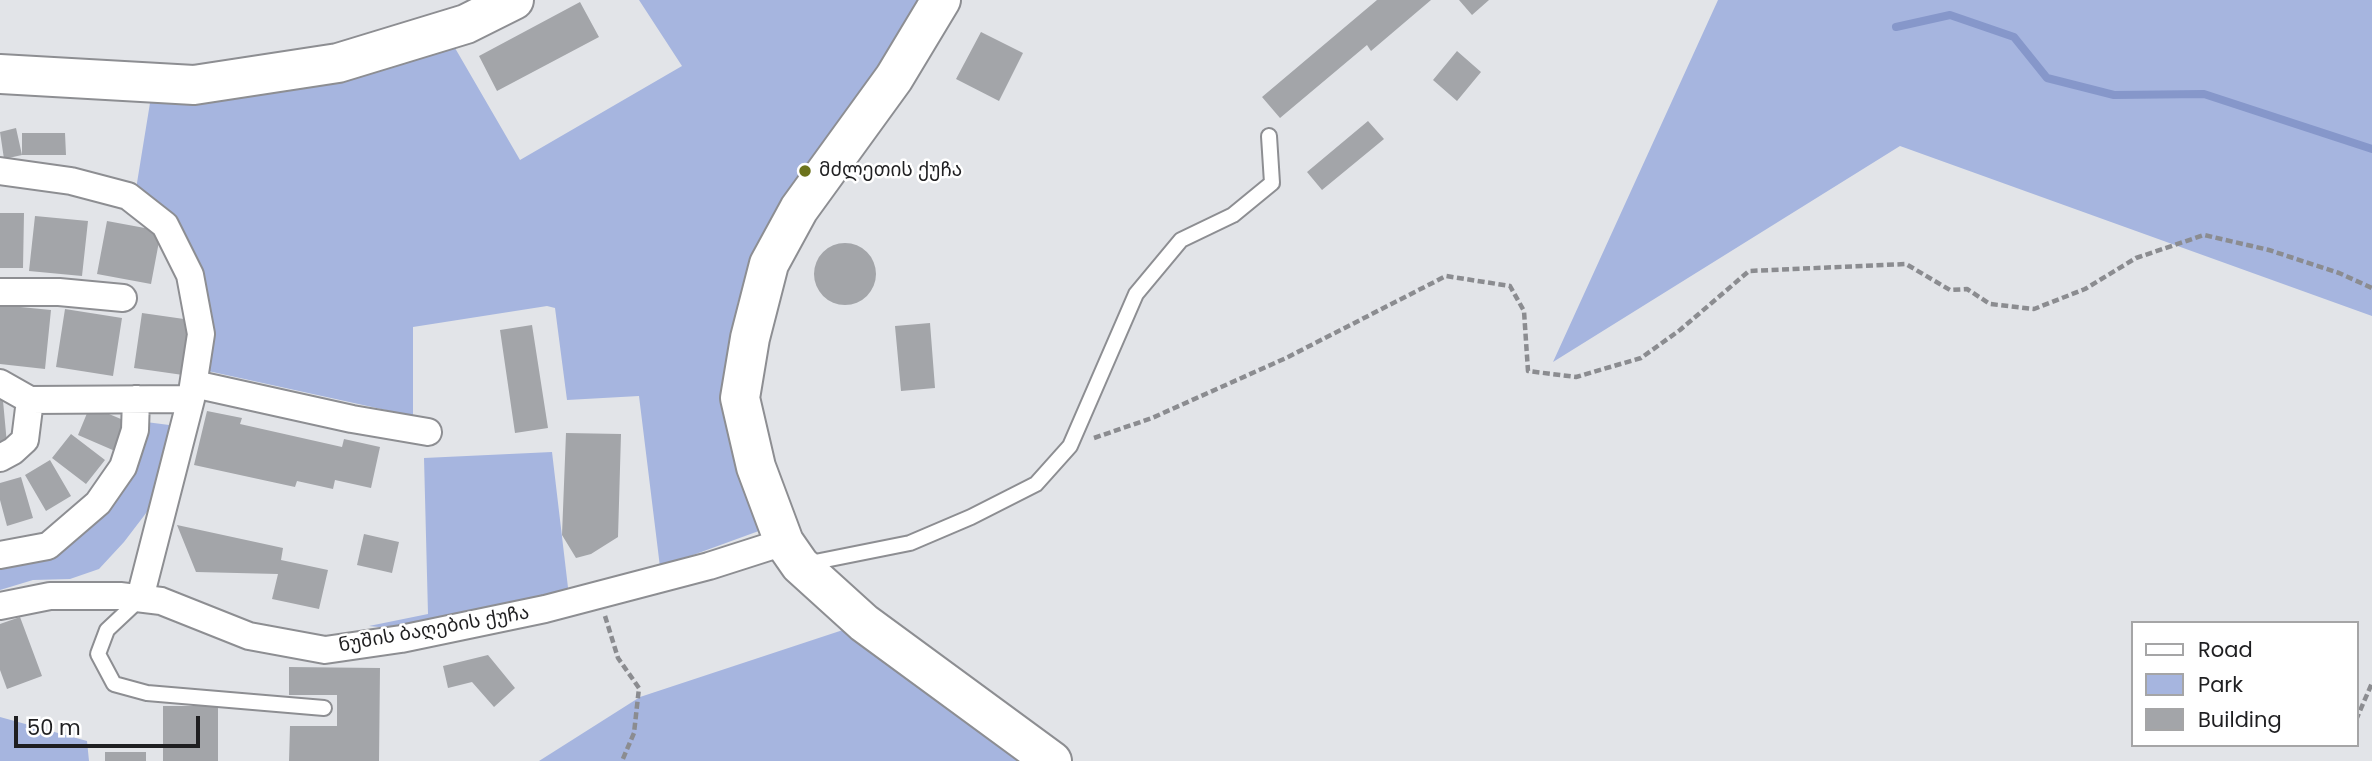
<!DOCTYPE html>
<html>
<head>
<meta charset="utf-8">
<style>
  body { margin:0 }
  #map { position:relative; width:2372px; height:761px; overflow:hidden; background:#e2e4e8; font-family:Poppins,sans-serif }
  canvas { display:block }
  .legend { position:absolute; left:2131px; top:621px; width:228px; height:126px; box-sizing:border-box; background:#fff; border:2px solid #a5a5a6; margin:0; padding:9px 12px; list-style:none; font-size:21px; color:#1f1f21 }
  .legend li { display:flex; align-items:center; gap:14px; height:35px }
  .legend b { width:35px; border:2px solid #a5a5a6 }
  .scale { position:absolute; left:14px; top:716px; width:186px; height:32px; box-sizing:border-box; border:4px solid #1f1f21; border-top:0; padding-left:9px; font-size:21px; line-height:24px; white-space:nowrap; color:#1f1f21; -webkit-text-stroke:5px #fff; paint-order:stroke }
</style>
</head>
<body>
<div id="map">
<canvas width="2372" height="761"></canvas>
<ul class="legend">
<li><b style="height:9px;background:#fff"></b>Road</li>
<li><b style="height:19px;background:#a6b5df"></b>Park</li>
<li><b style="height:19px;background:#a3a5a9"></b>Building</li>
</ul>
<div class="scale">50 m</div>
</div>
<script>
const c = document.querySelector('canvas').getContext('2d');
c.lineJoin = 'round';
function fill(path, color) { c.fillStyle = color; c.fill(path, 'evenodd'); }
const shape = rows => new Path2D(rows.map(r => 'M' + r).join(''));
function stroke(path, color, width, dash) { c.strokeStyle = color; c.lineWidth = width; c.lineCap = dash ? 'butt' : 'round'; c.setLineDash(dash || []); c.stroke(path); }
function label(font, color, halo, rows, align = 'center') {
  c.font = font + ' Poppins,"Noto Sans Georgian",sans-serif'; c.lineWidth = 5; c.setLineDash([]); c.textBaseline = 'middle'; c.strokeStyle = halo; c.fillStyle = color; for (const [text, x, y, turn = 0] of rows) {
    c.save(); c.translate(x, y); c.rotate((+turn || 0) * Math.PI / 180); c.textAlign = isNaN(turn) ? turn : align; if (halo) c.strokeText(text, 0, 0); c.fillText(text, 0, 0); c.restore();
  }
}
const green = shape([
  [639,0,925,0,774,218,738,301,729,369,767,528,660,567,639,396,567,400,555,308,547,306,413,327,413,416,208,371,214,329,197,268,136,189,150,103,294,90,382,70,455,48,520,160,682,66],
  [1718,0,2372,0,2372,316,1900,146,1553,362],
  [146,422,177,426,153,504,124,542,99,569,70,579,33,580,0,590,0,558,54,549],
  [552,452,569,596,398,629,369,626,428,614,424,458],
  [852,627,1052,761,539,761,640,697],
  [0,717,87,741,89,761,0,761]
]);
const stream = shape([
  [1896,27,1950,15,2014,37,2047,78,2114,95,2204,94,2372,149]
]);
const building = shape([
  [1377,0,1431,0,1371,51,1367,45,1280,118,1262,97],
  [1459,0,1489,0,1472,15],
  [580,2,599,37,497,91,479,56],
  [981,32,1023,53,999,101,956,79],
  [1457,51,1481,72,1457,101,1433,80],
  [1368,121,1384,139,1322,190,1307,172],
  [16,128,22,155,22,133,65,133,66,155,22,155,4,159,0,132],
  [0,213,24,213,23,268,0,268],
  [35,216,88,221,82,276,29,271],
  [107,221,161,231,151,284,97,274],
  '814 274a31 31 0 1 1 62 0a31 31 0 1 1-62 0Z',
  [0,305,51,310,45,369,0,364],
  [65,309,122,318,113,376,56,367],
  [142,313,191,320,183,375,134,368],
  [930,323,935,388,901,391,895,326],
  [532,325,548,428,515,433,500,330],
  [0,390,2,390,7,444,0,444],
  [90,406,128,422,115,451,78,435],
  [207,411,242,418,240,424,342,447,344,439,380,447,371,488,335,480,333,489,297,481,295,487,194,465],
  [566,433,621,434,618,537,591,554,576,558,562,535],
  [71,434,105,460,86,484,52,458],
  [50,460,71,496,46,511,25,475],
  [21,477,33,518,7,526,0,500,0,483],
  [177,525,283,548,281,560,328,570,319,609,272,599,278,574,196,572],
  [364,534,399,542,392,573,357,565],
  [20,617,42,676,7,689,0,670,0,624],
  [488,655,515,688,494,707,472,682,448,688,443,666],
  [289,667,380,668,379,761,289,761,290,726,337,726,337,695,289,695],
  [163,706,218,706,218,761,163,761],
  [105,752,146,752,146,761,105,761]
]);
const path = shape([
  [1094,438,1152,418,1286,358,1446,276,1510,286,1524,311,1528,371,1576,377,1641,358,1680,330,1749,271,1906,264,1950,290,1967,289,1990,304,2034,309,2085,289,2136,258,2204,235,2269,250,2339,273,2372,288],
  [605,616,618,658,639,688,634,733,622,761],
  [2356,720,2372,683],
  [2351,746,2351,745]
]);
const service = shape([
  [805,564,910,543,971,517,1036,484,1070,446,1136,294,1181,240,1233,215,1272,183,1269,136],
  [140,599,107,630,98,654,114,684,147,693,324,708]
]);
const minor = shape([
  [0,171,71,181,128,196,165,225,190,275,201,334,191,399,140,598],
  [0,292,59,292,123,298],
  [0,383,30,400,191,399],
  [194,384,352,419,428,432],
  [0,458,13,451,25,440,30,400],
  [0,555,48,546,98,503,123,467,135,430,136,399],
  [0,606,50,596,120,596,161,601,249,636,325,650,401,639,545,609,709,566,784,542]
]);
const secondary = shape([
  [941,0,894,78,799,209,769,264,750,338,740,398,756,467,784,542,800,565,864,623,1052,761],
  [0,74,194,85,338,63,466,24,514,0]
]);
const markers = [
  [805,171,7,"#6c731c"]
];
const poiNames = [
  ["მძლეთის ქუჩა",819,171]
];
const streetNames = [
  ["ნუშის ბაღების ქუჩა",434,630,-10]
];
fill(green, '#a6b5df');
stroke(stream, '#8697ca', 8);
fill(building, '#a3a5a9');
stroke(service, '#8d8e92', 18);
stroke(minor, '#8d8e92', 30);
stroke(secondary, '#8d8e92', 42);
stroke(path, '#8b8c90', 4.5, [7, 3.5]);
stroke(service, '#fff', 14);
stroke(minor, '#fff', 26);
stroke(secondary, '#fff', 38);
for (const [x, y, r, color] of markers) { const dot = new Path2D(); dot.arc(x, y, r, 0, 2 * Math.PI); c.fillStyle = color; c.fill(dot); stroke(dot, '#fff', 2.5); }
label('19px', '#1f1f21', '#fff', poiNames, 'left');
label('19px', '#1f1f21', '#fff', streetNames);
</script>
</body>
</html>
